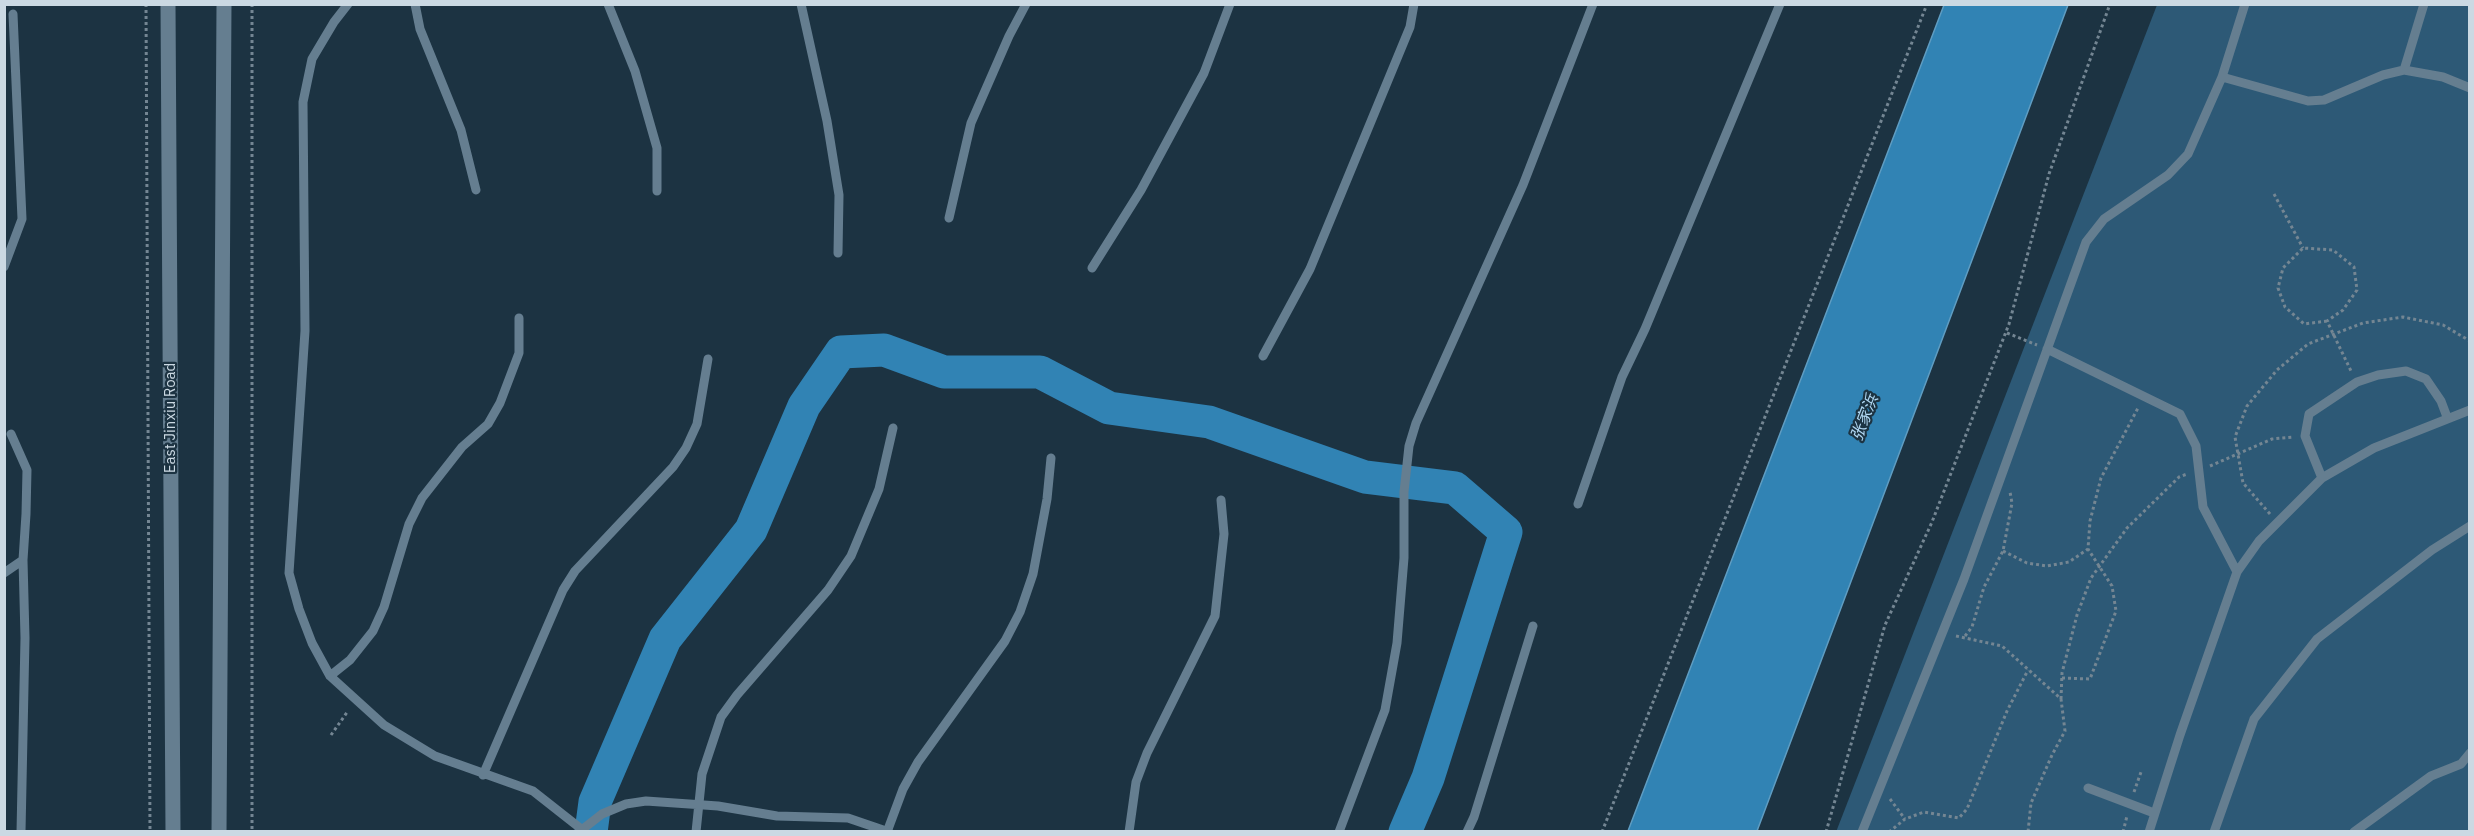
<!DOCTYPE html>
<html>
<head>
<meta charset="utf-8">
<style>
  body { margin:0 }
  #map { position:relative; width:2474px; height:836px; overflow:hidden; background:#1c3342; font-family:"IBM Plex Sans",sans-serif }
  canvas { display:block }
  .frame { position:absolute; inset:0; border:6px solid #cbd9e3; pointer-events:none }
</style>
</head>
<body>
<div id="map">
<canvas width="2474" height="836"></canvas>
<div class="frame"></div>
</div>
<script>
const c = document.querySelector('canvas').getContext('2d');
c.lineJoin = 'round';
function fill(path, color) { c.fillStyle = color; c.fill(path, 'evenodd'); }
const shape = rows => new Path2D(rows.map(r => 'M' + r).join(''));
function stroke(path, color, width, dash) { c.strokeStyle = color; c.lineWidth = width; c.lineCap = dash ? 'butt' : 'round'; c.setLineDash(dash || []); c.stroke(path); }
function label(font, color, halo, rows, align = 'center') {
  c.font = font + ' "IBM Plex Sans","Noto Sans SC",sans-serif'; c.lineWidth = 4.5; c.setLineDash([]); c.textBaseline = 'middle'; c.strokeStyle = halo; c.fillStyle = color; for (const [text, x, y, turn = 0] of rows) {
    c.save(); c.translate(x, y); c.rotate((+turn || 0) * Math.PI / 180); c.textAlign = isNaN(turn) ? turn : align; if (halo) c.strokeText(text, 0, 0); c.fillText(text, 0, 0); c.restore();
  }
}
const green = shape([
  [2157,5,2469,5,2469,831,1836,832]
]);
const water = shape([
  [1944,5,2068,5,1757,831,1628,831,1944,5]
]);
const river = shape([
  [591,832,595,802,665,639,751,530,804,406,841,352,884,350,944,372,1040,372,1109,408,1209,422,1365,477,1455,488,1506,532,1428,778,1405,832]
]);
const path = shape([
  [146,4,150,832],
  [252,4,252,832],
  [2274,194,2303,248],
  [2327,321,2304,324,2285,307,2278,288,2283,268,2303,248,2333,250,2354,267,2357,290,2343,310,2327,321,2351,371],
  [2007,333,2037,345],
  [2210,466,2272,439,2294,437],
  [2270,514,2243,483,2235,437,2247,406,2277,370,2308,344,2363,323,2403,317,2443,325,2470,341],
  [2003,551,2027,563,2047,566,2069,562,2088,549],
  [1956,636,2002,646,2061,699,2065,731,2052,755,2031,803,2028,832],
  [1965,636,1972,627,1984,587,2003,551,2012,503,2010,492],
  [2062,678,2090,679,2116,611,2112,586,2088,549,2090,521,2101,478,2138,408],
  [2061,699,2062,673,2077,615,2091,578,2127,528,2179,477,2187,474],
  [331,735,348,711],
  [2134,792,2141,772],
  [1890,799,1905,819],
  [1602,832,1927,4],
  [1826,832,1885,625,1932,522,2009,324,2049,174,2110,4],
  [1889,832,1905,819,1924,812,1959,818,1967,809,2007,711,2028,670],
  [2123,832,2127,816]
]);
const lane = shape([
  [348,4,334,22,312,59,303,102,305,331,289,573,299,609,312,643,330,676,384,725,435,756,533,791,580,828],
  [415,4,420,29,461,130,476,190],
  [608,4,635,71,657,148,657,191],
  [801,4,827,121,839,195,838,253],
  [2404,70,2424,4],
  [2222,77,2308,101,2324,100,2383,75,2404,70,2443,77,2470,88],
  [949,218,971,123,1009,36,1026,4],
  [4,267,22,219,13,14],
  [1092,268,1141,190,1204,73,1230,4],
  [2047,349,2180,414,2196,446,2203,507,2237,572,2180,735,2149,832],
  [1263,356,1310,269,1410,27,1414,4],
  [2322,478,2305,436,2309,414,2357,382,2378,375,2406,371,2426,379,2441,401,2447,417],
  [1578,504,1622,377,1645,329,1780,4],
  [2237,572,2259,541,2322,478,2374,448,2470,410],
  [4,573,23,560,26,514,27,470,11,434],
  [330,676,350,660,373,631,384,607,409,524,422,498,462,447,488,424,500,403,519,353,519,318],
  [483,775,563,590,575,571,673,467,686,448,697,424,708,359],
  [2088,788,2154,813],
  [21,832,25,638,23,560],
  [579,832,602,814,626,804,646,801,718,806,777,816,848,818,889,832],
  [696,832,702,774,721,717,737,695,828,590,851,556,879,489,893,428],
  [887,832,903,789,918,762,1005,641,1020,612,1033,574,1047,499,1051,458],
  [1129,832,1136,782,1147,753,1215,616,1224,534,1221,500],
  [1339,832,1385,710,1397,643,1404,558,1404,492,1409,446,1416,423,1523,185,1593,4],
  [1467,832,1474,817,1533,626],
  [1862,832,1964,579,2086,242,2104,219,2168,175,2188,154,2222,77,2245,4],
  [2214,832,2254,719,2317,639,2432,550,2470,526],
  [2354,832,2431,776,2461,764,2470,753]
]);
const secondary = shape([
  [168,4,173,832],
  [219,832,224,4]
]);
const streetNames = [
  ["East Jinxiu Road",171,418,-90]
];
const waterNames = [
  ["张家浜",1865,418,-69]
];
fill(green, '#2d5976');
fill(water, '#3183b4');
stroke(water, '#5f9dc2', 1.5);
stroke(river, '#3183b4', 33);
stroke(path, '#748693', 3, [3, 3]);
stroke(lane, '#657e90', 9);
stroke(secondary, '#657e90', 15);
label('15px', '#cbd9e3', '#1c3342', streetNames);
label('italic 16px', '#b0d7f2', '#1c3342', waterNames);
</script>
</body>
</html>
